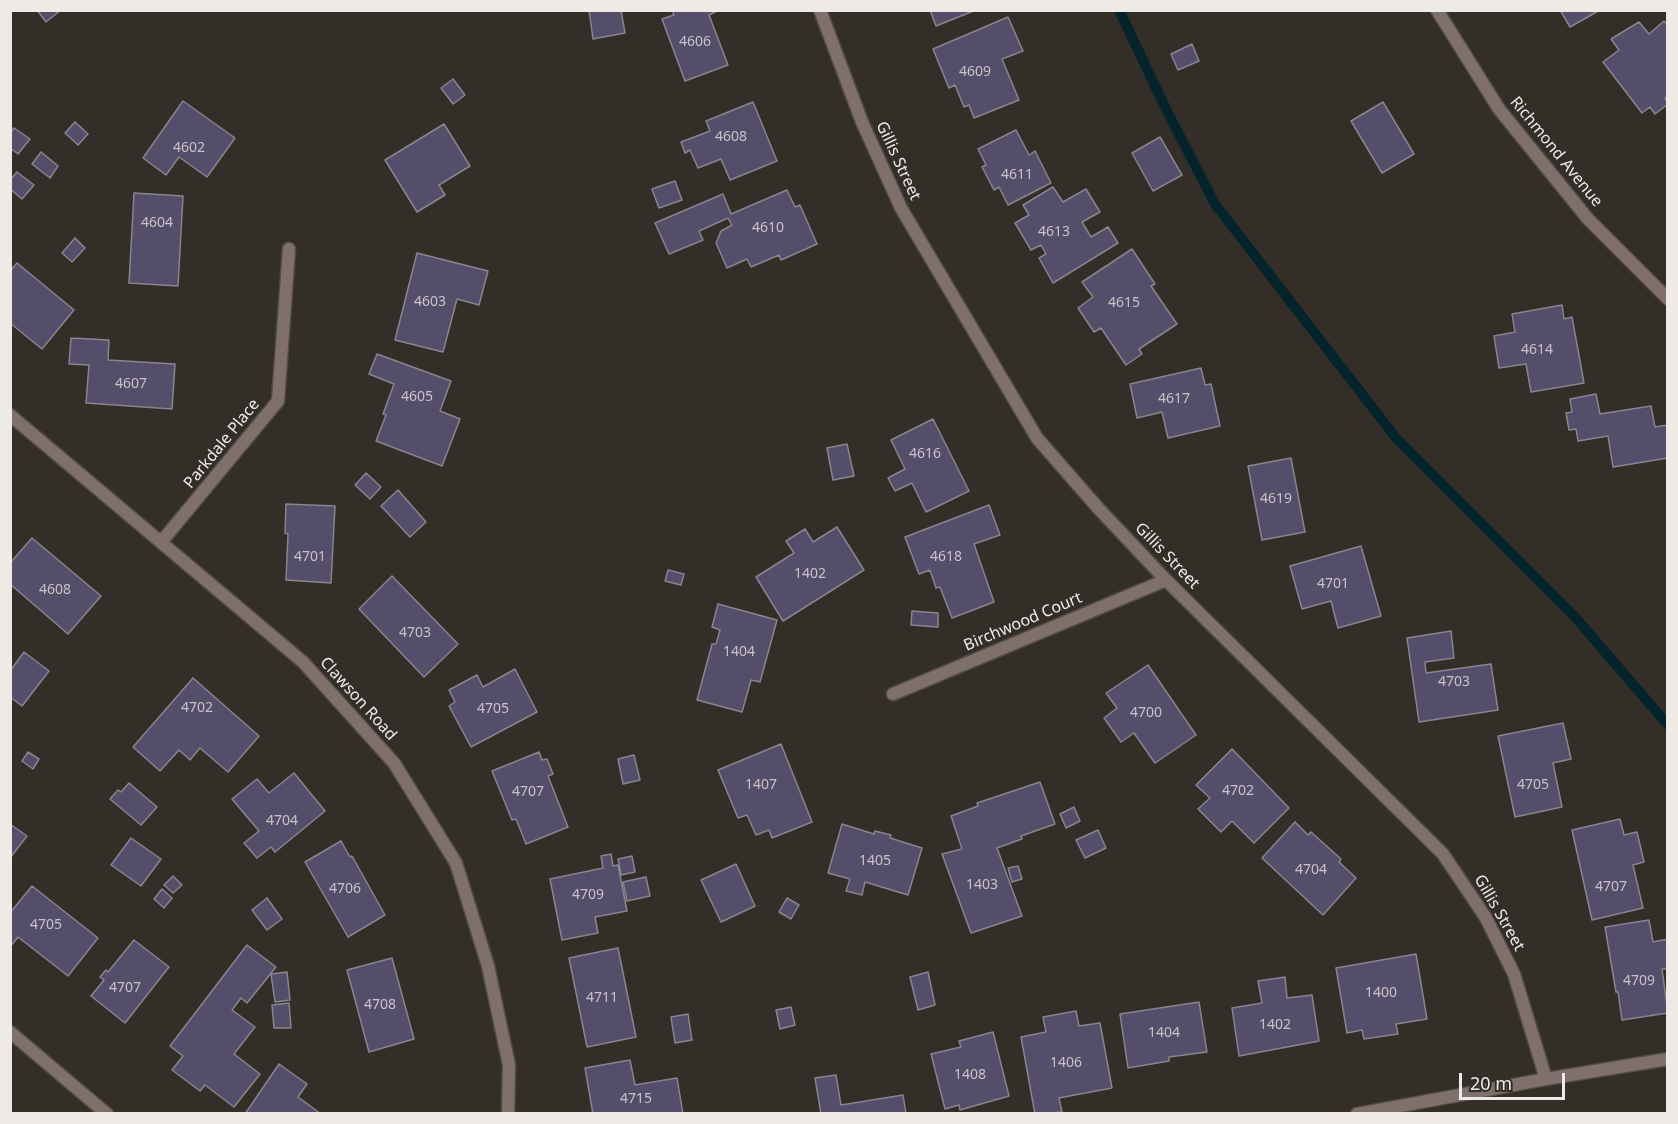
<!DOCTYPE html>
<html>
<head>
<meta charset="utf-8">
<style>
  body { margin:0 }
  #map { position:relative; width:1678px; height:1124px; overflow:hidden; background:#342e28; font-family:"Noto Sans",sans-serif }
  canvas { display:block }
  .frame { position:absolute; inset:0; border:12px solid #eeeae6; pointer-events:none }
  .scale { position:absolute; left:1459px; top:1073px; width:106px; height:27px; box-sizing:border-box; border:3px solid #eeeae6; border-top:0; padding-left:8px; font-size:18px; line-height:21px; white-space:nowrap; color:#eeeae6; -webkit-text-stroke:4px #342e28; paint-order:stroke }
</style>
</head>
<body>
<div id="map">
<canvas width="1678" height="1124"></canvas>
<div class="frame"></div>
<div class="scale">20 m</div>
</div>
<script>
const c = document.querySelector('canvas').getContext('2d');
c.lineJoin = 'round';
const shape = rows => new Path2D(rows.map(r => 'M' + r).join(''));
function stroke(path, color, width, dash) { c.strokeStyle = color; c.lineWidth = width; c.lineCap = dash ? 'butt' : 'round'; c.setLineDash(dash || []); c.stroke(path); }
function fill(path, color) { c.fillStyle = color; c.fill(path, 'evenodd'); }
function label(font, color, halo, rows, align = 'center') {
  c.font = font + ' "Noto Sans",sans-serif'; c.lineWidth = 5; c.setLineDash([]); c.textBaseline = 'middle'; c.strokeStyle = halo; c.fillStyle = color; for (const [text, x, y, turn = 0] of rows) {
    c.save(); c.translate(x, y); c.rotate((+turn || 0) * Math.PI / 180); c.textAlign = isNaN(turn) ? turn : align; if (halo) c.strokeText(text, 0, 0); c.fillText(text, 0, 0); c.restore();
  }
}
const stream = shape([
  [1119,10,1167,111,1215,204,1396,438,1575,617,1668,725]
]);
const building = shape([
  [37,10,61,10,46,22,37,10],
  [589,10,621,10,625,33,593,39,589,10],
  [672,10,719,10,709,15,728,65,685,81,662,19,674,15,672,10],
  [930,10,976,10,936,26,930,10],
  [1560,10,1600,10,1570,27,1560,10],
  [1008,17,1023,51,1002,59,1019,100,974,118,969,105,964,107,955,85,949,88,933,49,1008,17],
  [1664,21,1668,25,1668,96,1665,98,1668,104,1655,114,1650,107,1642,113,1603,62,1619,50,1611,39,1639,22,1649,34,1664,21],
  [1192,44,1199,61,1178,70,1171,54,1192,44],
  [453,79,465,95,453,104,441,88,453,79],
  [183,101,235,138,207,177,179,157,166,175,143,158,183,101],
  [753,102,777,161,730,180,721,159,698,168,690,150,685,153,681,142,710,131,706,121,753,102],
  [1383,102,1414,154,1382,173,1351,121,1383,102],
  [75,122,88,134,78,145,65,133,75,122],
  [444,124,470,166,439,185,445,195,417,212,385,160,444,124],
  [14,128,30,139,18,154,10,148,10,133,14,128],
  [1016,130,1029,155,1035,151,1051,183,1008,205,999,187,994,190,982,167,986,165,978,149,1016,130],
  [1160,137,1182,175,1153,191,1132,153,1160,137],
  [41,152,58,166,50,178,32,164,41,152],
  [17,172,34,185,22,199,10,189,10,180,17,172],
  [675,181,682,200,659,208,652,189,675,181],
  [1053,187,1063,202,1086,189,1100,212,1082,222,1091,237,1108,227,1118,243,1053,283,1039,258,1046,254,1041,245,1031,250,1015,223,1029,215,1023,205,1053,187],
  [787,190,795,207,800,205,817,244,781,260,779,255,751,267,747,259,727,268,716,243,721,231,732,225,728,218,699,231,703,240,669,254,655,223,723,194,731,214,787,190],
  [134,193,183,196,178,286,129,283,134,193],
  [75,238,85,248,72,262,62,253,75,238],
  [1132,249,1155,284,1151,286,1177,324,1139,349,1142,354,1126,365,1101,328,1094,332,1078,308,1093,297,1082,282,1132,249],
  [417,253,488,271,479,305,457,299,443,352,395,340,417,253],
  [17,263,74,310,42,349,10,323,10,271,17,263],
  [1562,305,1564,319,1572,317,1584,383,1531,392,1526,364,1499,368,1494,336,1515,332,1512,314,1562,305],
  [71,338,109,340,108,360,175,364,172,409,86,403,89,365,69,364,71,338],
  [377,354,451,381,440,411,460,419,442,466,376,441,386,415,383,414,394,384,369,374,377,354],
  [1201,368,1205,385,1211,384,1220,426,1168,438,1162,412,1137,418,1130,384,1201,368],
  [1596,394,1600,414,1651,406,1655,427,1668,425,1668,458,1613,467,1608,436,1578,441,1576,429,1569,430,1566,413,1572,412,1570,399,1596,394],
  [933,419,969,491,926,512,912,483,895,491,888,478,905,469,891,440,933,419],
  [847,444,854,476,833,480,827,448,847,444],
  [1291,458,1305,532,1262,540,1248,466,1291,458],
  [366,473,381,487,370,499,355,485,366,473],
  [398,490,426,522,410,537,381,506,398,490],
  [286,504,335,506,331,583,286,580,288,534,285,533,286,504],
  [989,505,1000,535,974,544,994,602,952,618,940,587,936,588,930,570,919,574,905,537,989,505],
  [837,527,864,570,783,621,756,577,794,553,786,541,805,529,813,542,837,527],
  [32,538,101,596,68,634,10,584,10,563,32,538],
  [1361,546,1381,616,1338,628,1331,601,1302,609,1290,566,1361,546],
  [668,570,684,574,681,585,665,581,668,570],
  [392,576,458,644,424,677,359,609,392,576],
  [718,604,777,620,760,682,751,680,742,712,697,700,712,644,716,644,720,630,712,627,718,604],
  [912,611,938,613,938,627,911,625,912,611],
  [1451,631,1454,658,1425,662,1426,673,1491,664,1498,710,1419,722,1407,638,1451,631],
  [24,652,49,671,22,706,10,697,10,671,24,652],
  [1148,665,1196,735,1155,763,1134,733,1121,742,1104,718,1117,708,1106,693,1148,665],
  [515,669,537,712,471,747,449,706,455,702,449,690,477,675,483,687,515,669],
  [193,678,259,736,228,772,200,748,190,760,179,750,160,771,133,747,193,678],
  [1563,723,1571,759,1553,763,1562,807,1515,817,1498,736,1563,723],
  [781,744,812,822,772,838,769,830,756,835,747,815,738,818,718,770,781,744],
  [1232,749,1289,808,1254,843,1232,821,1221,832,1198,809,1210,798,1196,785,1232,749],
  [28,752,39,759,33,769,22,761,28,752],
  [539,752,542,760,547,759,553,774,548,776,568,827,526,844,516,819,512,820,492,771,539,752],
  [634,755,640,780,623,784,618,759,634,755],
  [294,773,325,811,275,852,271,847,257,858,244,843,259,831,232,799,257,779,269,793,294,773],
  [1040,782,1055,824,1021,836,1022,839,997,848,1022,916,971,933,942,854,962,849,951,816,978,806,977,803,1040,782],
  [129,783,157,807,141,825,110,799,118,790,121,792,129,783],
  [1074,807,1080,821,1066,828,1060,814,1074,807],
  [1620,819,1624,835,1637,832,1644,862,1633,865,1643,908,1592,920,1572,830,1620,819],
  [1295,822,1308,835,1311,832,1341,859,1339,862,1356,878,1323,915,1262,858,1295,822],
  [10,824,27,836,10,858,10,824],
  [842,824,874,834,875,831,891,835,890,838,922,848,908,895,865,882,862,895,846,891,850,879,828,873,842,824],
  [1098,830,1106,848,1085,858,1076,840,1098,830],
  [131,838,161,859,141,886,111,865,131,838],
  [341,841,350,857,352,856,385,915,348,937,305,862,341,841],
  [611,854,613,866,618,865,627,911,595,917,598,933,562,940,550,879,603,868,601,856,611,854],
  [632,856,635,872,621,875,618,859,632,856],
  [736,864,755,906,721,922,701,880,736,864],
  [1018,866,1022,879,1012,882,1008,868,1018,866],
  [173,876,182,885,173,893,164,885,173,876],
  [646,877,650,896,627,901,623,882,646,877],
  [32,886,98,938,68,976,18,937,10,947,10,913,32,886],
  [162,889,172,898,164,908,154,899,162,889],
  [267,898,282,919,267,930,252,910,267,898],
  [787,898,799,905,791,919,779,912,787,898],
  [1649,920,1653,942,1668,939,1668,969,1662,969,1668,1013,1622,1020,1618,992,1616,992,1605,927,1649,920],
  [134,940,169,967,125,1023,91,996,104,980,100,977,106,970,108,972,134,940],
  [247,945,276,967,247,1003,241,998,232,1010,255,1027,234,1054,260,1074,234,1107,205,1085,200,1091,172,1070,183,1056,170,1046,247,945],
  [618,948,636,1037,587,1047,569,958,618,948],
  [1416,954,1427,1019,1396,1024,1398,1034,1364,1039,1362,1030,1347,1033,1336,968,1416,954],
  [392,958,414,1039,369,1052,347,970,392,958],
  [287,972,290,1000,275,1002,271,974,287,972],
  [928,972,935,1005,918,1010,910,977,928,972],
  [1285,977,1287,998,1312,995,1319,1041,1239,1056,1232,1008,1262,1003,1258,981,1285,977],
  [1199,1002,1207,1052,1169,1057,1169,1061,1128,1068,1120,1014,1199,1002],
  [289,1003,291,1028,274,1028,272,1005,289,1003],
  [791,1007,795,1025,780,1029,776,1010,791,1007],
  [1076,1011,1079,1026,1100,1023,1112,1088,1059,1098,1062,1112,1035,1114,1021,1037,1046,1032,1043,1017,1076,1011],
  [688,1014,692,1040,675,1043,671,1017,688,1014],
  [993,1032,1009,1096,960,1110,959,1105,945,1109,931,1054,961,1047,959,1041,993,1032],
  [630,1060,635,1085,677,1078,683,1114,593,1114,585,1068,630,1060],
  [279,1064,307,1084,298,1097,321,1114,245,1114,279,1064],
  [836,1075,841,1105,903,1095,906,1114,821,1114,815,1078,836,1075]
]);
const street = shape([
  [820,10,862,122,901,208,1037,438,1098,508,1166,580,1443,854,1486,918,1514,974,1546,1079],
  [1437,10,1499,109,1588,219,1668,299],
  [10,415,303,662,394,763,456,863,488,966,509,1065,508,1114],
  [162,541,278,401,289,249],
  [893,694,1166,580],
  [10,1032,107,1114],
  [1357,1114,1546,1079,1668,1059]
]);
const numberNames = [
  ["4606",695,42],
  ["4609",975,72],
  ["4608",731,137],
  ["4602",189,148],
  ["4611",1017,175],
  ["4604",157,223],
  ["4610",768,228],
  ["4613",1054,232],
  ["4603",430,302],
  ["4615",1124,303],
  ["4614",1537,350],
  ["4607",131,384],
  ["4605",417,397],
  ["4617",1174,399],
  ["4616",925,454],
  ["4619",1276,499],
  ["4701",310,557],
  ["4618",946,557],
  ["1402",810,574],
  ["4701",1333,584],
  ["4608",55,590],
  ["4703",415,633],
  ["1404",739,652],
  ["4703",1454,682],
  ["4702",197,708],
  ["4705",493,709],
  ["4700",1146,713],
  ["1407",761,785],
  ["4705",1533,785],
  ["4702",1238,791],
  ["4707",528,792],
  ["4704",282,821],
  ["1405",875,861],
  ["4704",1311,870],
  ["1403",982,885],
  ["4707",1611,887],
  ["4706",345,889],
  ["4709",588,895],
  ["4705",46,925],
  ["4709",1639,981],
  ["4707",125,988],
  ["1400",1381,993],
  ["4711",602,998],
  ["4708",380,1005],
  ["1402",1275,1025],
  ["1404",1164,1033],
  ["1406",1066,1063],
  ["1408",970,1075],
  ["4715",636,1099]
];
const streetNames = [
  ["Richmond Avenue",1556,152,51],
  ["Gillis Street",898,161,65],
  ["Parkdale Place",222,444,-51],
  ["Gillis Street",1167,556,46],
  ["Birchwood Court",1023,622,-23],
  ["Clawson Road",358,699,48],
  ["Gillis Street",1499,913,60]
];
stroke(stream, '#04232b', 10);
fill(building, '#554e6b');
stroke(building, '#87858e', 1.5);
stroke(street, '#524c46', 15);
stroke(street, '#80706d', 12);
label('14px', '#c8c3c7', null, numberNames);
label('16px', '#eeeae6', '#342e28', streetNames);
</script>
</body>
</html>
